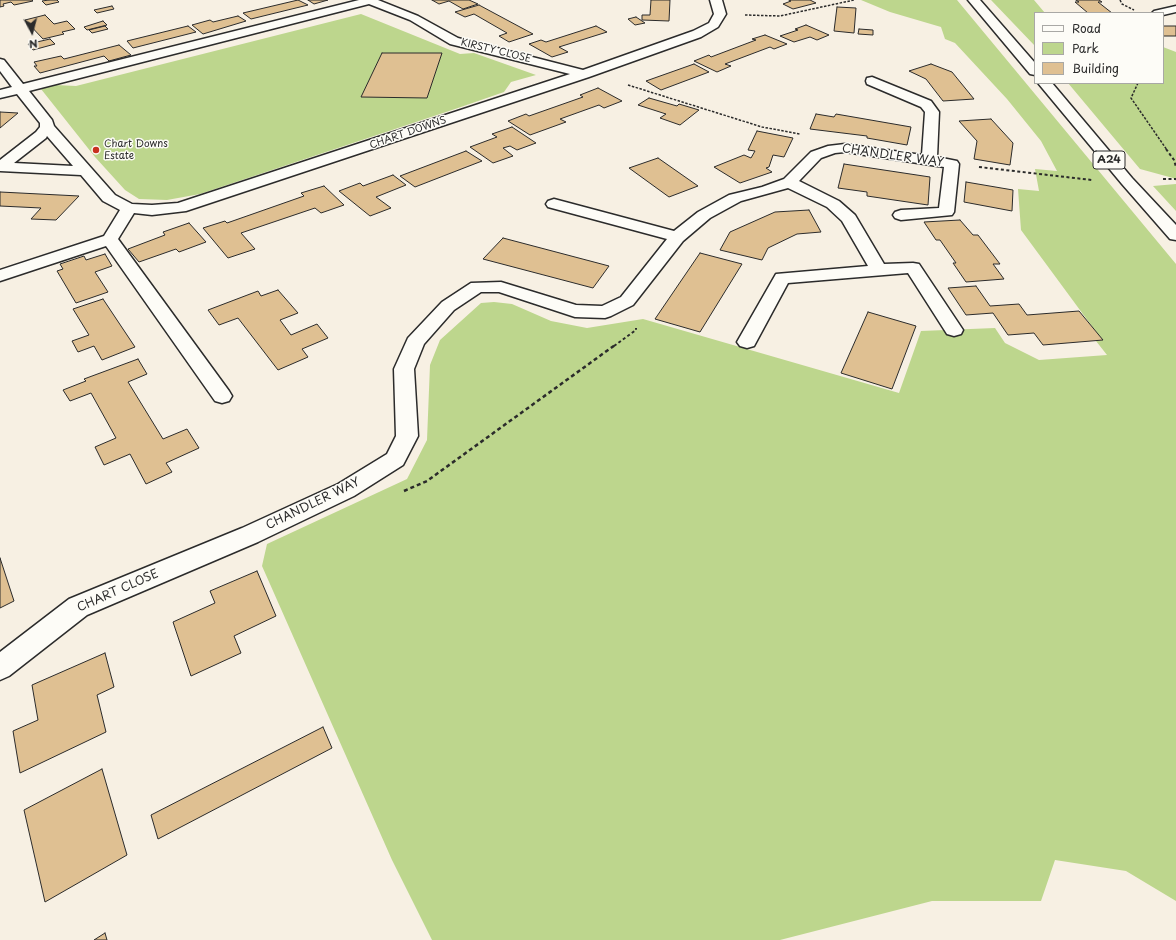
<!DOCTYPE html>
<html>
<head>
<meta charset="utf-8">
<style>
  body { margin:0 }
  #map { position:relative; width:1176px; height:940px; overflow:hidden; background:#f7f0e3; font-family:"Playpen Sans",sans-serif }
  canvas { display:block }
  .legend { position:absolute; left:1034px; top:12px; width:130px; height:72px; box-sizing:border-box; background:#fdfcf7; border:1px solid #a9a8a5; margin:0; padding:5px 7px; list-style:none; font-size:12px; color:#2b2b2b }
  .legend li { display:flex; align-items:center; gap:8px; height:20px }
  .legend b { width:20px; border:1px solid #a9a8a5 }
  .north { position:absolute; left:12px; top:12px; width:40px; height:40px; -webkit-text-stroke:3px #fdfcf7; paint-order:stroke; rotate:173deg; font-size:11px; font-weight:700; line-height:16px; text-align:center; color:#2b2b2b }
  .north::after { content:''; display:block; margin:auto; width:14px; height:18px; background:#2b2b2b; clip-path:polygon(50% 0,100% 100%,50% 72%,0 100%) }
</style>
</head>
<body>
<div id="map">
<canvas width="1176" height="940"></canvas>
<ul class="legend">
<li><b style="height:5px;background:#fdfcf7"></b>Road</li>
<li><b style="height:11px;background:#bdd68d"></b>Park</li>
<li><b style="height:11px;background:#dfc092"></b>Building</li>
</ul>
<div class="north">N</div>
</div>
<script>
const c = document.querySelector('canvas').getContext('2d');
c.lineJoin = 'round';
function fill(path, color) { c.fillStyle = color; c.fill(path, 'evenodd'); }
const shape = rows => new Path2D(rows.map(r => 'M' + r).join(''));
function stroke(path, color, width, dash) { c.strokeStyle = color; c.lineWidth = width; c.lineCap = dash ? 'butt' : 'round'; c.setLineDash(dash || []); c.stroke(path); }
function label(font, color, halo, rows, align = 'center') {
  c.font = font + ' "Playpen Sans",sans-serif'; c.lineWidth = 3; c.setLineDash([]); c.textBaseline = 'middle'; c.strokeStyle = halo; c.fillStyle = color; for (const [text, x, y, turn = 0] of rows) {
    c.save(); c.translate(x, y); c.rotate((+turn || 0) * Math.PI / 180); c.textAlign = isNaN(turn) ? turn : align; if (halo) c.strokeText(text, 0, 0); c.fillText(text, 0, 0); c.restore();
  }
}
const green = shape([
  [861,0,957,0,1176,264,1176,901,1126,871,1055,860,1041,901,932,901,780,940,432,940,392,860,262,566,267,544,407,479,427,440,430,365,440,340,481,303,494,302,512,304,551,321,587,328,643,319,899,393,921,331,995,328,1005,343,1039,360,1107,355,1096,341,1102,340,1021,230,1018,189,1039,191,1035,169,1057,171,1041,141,1007,99,955,43,945,39,941,27,890,12],
  [991,0,1034,0,1045,13,1035,13,1035,46],
  [361,14,460,54,474,53,536,75,511,82,504,92,458,108,200,194,167,200,139,199,125,190,95,157,41,89,55,85,76,86],
  [1163,47,1176,52,1176,181,1173,178,1140,169,1068,83,1163,83],
  [1176,184,1176,211,1153,186]
]);
const building = shape([
  [0,0,32,0,33,1,14,5,11,2,3,4,4,6,0,7,0,0],
  [49,0,57,0,59,2,46,5,42,1,49,0],
  [298,0,308,5,251,19,243,13,298,0],
  [308,0,328,0,314,4,308,0],
  [432,0,469,0,478,4,463,9,449,1,439,4,432,0],
  [651,0,670,0,669,21,642,20,642,15,650,15,651,0],
  [789,0,810,0,816,3,793,9,783,4,791,1,789,0],
  [1076,0,1099,0,1102,2,1098,2,1112,13,1088,13,1075,2,1079,2,1076,0],
  [479,5,533,34,509,42,499,36,507,33,474,14,465,17,455,12,479,5],
  [112,6,114,9,97,13,94,10,112,6],
  [837,7,856,8,854,33,834,31,837,7],
  [45,15,54,24,67,21,75,29,62,32,64,34,43,39,25,20,45,15],
  [238,16,246,21,203,34,192,25,210,20,213,22,238,16],
  [636,17,645,23,635,25,628,19,636,17],
  [103,21,107,25,87,30,84,27,103,21],
  [806,25,829,35,817,40,810,37,794,42,780,36,798,30,795,29,806,25],
  [105,26,108,29,92,33,89,30,105,26],
  [188,26,196,32,133,48,127,41,188,26],
  [596,26,607,32,559,47,568,52,552,57,529,44,541,40,546,42,596,26],
  [1163,26,1176,26,1176,36,1163,36,1163,26],
  [859,29,873,30,873,35,858,34,859,29],
  [765,35,787,44,774,49,770,47,725,64,731,66,717,72,694,61,709,55,711,57,756,40,752,39,765,35],
  [50,39,55,44,33,50,28,44,50,39],
  [119,45,131,55,109,61,104,56,40,73,34,66,37,66,34,62,61,56,64,59,119,45],
  [382,53,442,53,427,98,361,97,382,53],
  [694,64,709,72,661,90,646,81,694,64],
  [931,64,952,72,974,99,943,101,926,79,909,71,931,64],
  [598,88,622,101,604,108,599,105,560,119,566,122,530,135,508,121,526,114,529,116,583,97,580,95,598,88],
  [649,98,677,106,679,104,699,110,680,125,660,118,666,114,638,105,649,98],
  [0,112,18,113,0,128,0,112],
  [816,114,834,117,836,114,911,127,907,145,867,138,867,136,810,129,816,114],
  [991,119,1013,143,1010,165,974,159,977,141,959,121,991,119],
  [512,127,536,143,517,150,510,146,503,148,513,156,493,163,470,147,497,137,492,134,512,127],
  [757,131,793,138,784,157,773,155,769,167,766,168,772,172,740,183,714,167,744,155,751,158,755,151,748,150,757,131],
  [466,151,482,161,415,187,400,176,466,151],
  [658,158,698,186,669,197,629,168,658,158],
  [844,164,930,177,928,205,867,196,867,192,838,188,844,164],
  [393,175,406,185,376,197,391,208,370,216,339,191,360,183,363,186,393,175],
  [966,182,1013,190,1012,211,964,202,966,182],
  [324,186,344,205,321,213,315,208,241,233,255,249,228,258,203,228,225,221,227,223,304,196,301,193,324,186],
  [0,192,79,196,56,220,31,219,41,208,0,206,0,192],
  [809,210,821,232,797,234,768,248,762,260,720,250,730,232,775,212,809,210],
  [960,220,973,235,978,235,1000,264,993,264,1004,279,966,282,953,263,956,263,940,240,936,240,924,222,960,220],
  [189,223,206,242,179,252,176,249,139,262,128,249,165,235,163,232,189,223],
  [503,238,609,266,593,288,483,259,503,238],
  [700,253,742,264,700,332,655,319,700,253],
  [105,254,112,266,95,272,108,292,76,303,57,271,63,269,60,264,84,256,86,260,105,254],
  [976,286,990,306,1019,304,1027,315,1079,311,1103,340,1043,345,1034,333,1008,335,993,313,966,315,948,288,976,286],
  [278,290,298,313,280,320,291,335,317,324,328,338,302,349,308,357,278,370,238,318,219,325,208,310,258,291,261,296,278,290],
  [103,299,135,347,102,360,94,346,78,352,72,341,89,335,73,309,103,299],
  [868,312,916,326,892,389,841,373,868,312],
  [138,359,147,374,128,382,163,439,187,429,199,448,166,463,172,472,146,484,130,454,104,465,95,447,116,438,91,393,70,401,63,390,86,381,84,379,138,359],
  [0,558,14,601,0,608,0,558],
  [257,571,276,616,234,636,241,653,191,676,173,622,215,603,210,591,257,571],
  [105,653,114,687,97,695,106,732,20,773,13,731,38,720,32,685,105,653],
  [323,727,332,748,158,839,151,815,323,727],
  [102,769,127,855,45,902,24,810,102,769],
  [105,933,107,940,94,940,105,933]
]);
const pathFar2 = shape([
  [1120,0,1122,4,1134,10],
  [745,15,780,16,854,0],
  [1138,83,1131,98,1167,150],
  [628,85,762,127,800,134]
]);
const pathFar1 = shape([
  [1166,149,1174,160,1176,167],
  [979,167,1092,180],
  [1163,179,1176,179],
  [614,346,636,330,636,328]
]);
const path = shape([
  [404,491,427,481,615,345]
]);
const minor = shape([
  [359,0,378,0,418,16,458,38,583,70,693,31,709,23,714,14,710,0,722,0,726,14,718,27,701,37,589,77,186,211,152,215,134,213,118,239,229,391,232,396,229,401,222,403,215,401,106,246,0,281,0,270,104,236,120,210,103,201,81,175,0,171,0,160,36,132,40,127,40,123,17,94,0,98,0,90,12,87,0,71,0,59,4,60,23,84,359,0],
  [369,4,410,20,450,44,570,74,178,203,152,205,132,204,115,195,54,126,52,120,29,91,369,4],
  [47,136,73,166,14,163,46,138,47,136],
  [1176,6,1176,12,1163,15,1163,13,1152,13,1154,11,1176,6],
  [872,77,931,101,939,112,937,157,957,161,959,164,954,212,952,215,901,220,895,218,893,215,895,212,901,210,939,208,944,167,845,152,835,153,821,158,799,181,839,201,855,215,884,264,913,263,919,264,963,330,961,334,954,336,947,334,908,273,788,283,754,346,747,348,740,346,737,342,776,274,868,266,842,221,827,207,788,188,741,201,710,218,683,241,633,305,611,316,605,318,575,317,499,292,481,292,454,310,424,344,414,369,418,436,403,465,354,496,258,542,87,615,9,676,0,680,0,652,69,599,242,528,338,484,387,454,396,436,394,369,408,338,442,302,471,283,501,282,576,305,602,306,621,297,667,239,548,207,546,204,548,201,554,199,674,231,698,212,729,195,762,187,784,179,811,152,828,146,845,144,922,155,925,112,921,107,867,84,866,81,867,78,872,77]
]);
const highway = shape([
  [968,0,980,0,1035,63,1035,75,1030,74,968,0],
  [1038,83,1052,83,1132,178,1176,225,1176,240,1170,239,1122,184,1038,83]
]);
const markers = [
  [96,150,4,"#c8321e"]
];
const farStreetnames = [
  ["KIRSTY CLOSE",496,51,14],
  ["CHART DOWNS",408,133,-19]
];
const farPoinames = [
  ["Chart Downs",104,144],
  ["Estate",104,156]
];
const shields = [
  [1109,160,32]
];
const shieldNames = [
  ["A24",1109,160]
];
const streetNames = [
  ["CHANDLER WAY",893,156,8],
  ["CHANDLER WAY",313,504,-26],
  ["CHART CLOSE",118,591,-24]
];
fill(green, '#bdd68d');
fill(building, '#dfc092');
stroke(building, '#2b2b2b', 1);
stroke(minor, '#2b2b2b', 3);
stroke(highway, '#2b2b2b', 3);
stroke(pathFar2, '#2b2b2b', 1.5, [2.5, 1.5]);
stroke(pathFar1, '#2b2b2b', 2, [3, 2.5]);
stroke(path, '#2b2b2b', 2.5, [4, 3]);
fill(minor, '#fdfcf7');
fill(highway, '#fdfcf7');
for (const [x, y, r, color] of markers) { const dot = new Path2D(); dot.arc(x, y, r, 0, 2 * Math.PI); c.fillStyle = color; c.fill(dot); stroke(dot, '#fdfcf7', 1.5); }
label('10px', '#2b2b2b', '#fdfcf7', farStreetnames);
label('10px', '#2b2b2b', '#fdfcf7', farPoinames, 'left');
for (const [x, y, w] of shields) { const box = new Path2D(); box.roundRect(x - w / 2, y - 9, w, 18, 3); c.fillStyle = '#fdfcf7'; c.fill(box); stroke(box, '#2b2b2b', 1); }
label('bold 11px', '#2b2b2b', null, shieldNames);
label('12px', '#2b2b2b', '#fdfcf7', streetNames);
</script>
</body>
</html>
